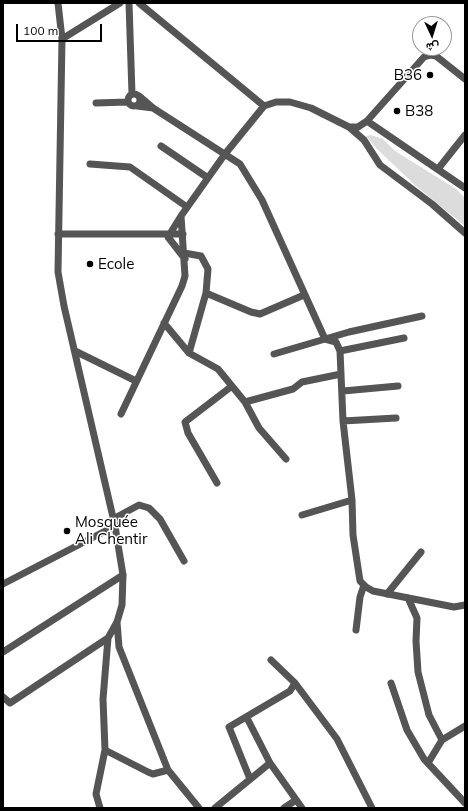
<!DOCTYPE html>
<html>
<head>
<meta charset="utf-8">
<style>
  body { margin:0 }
  #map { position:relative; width:468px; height:811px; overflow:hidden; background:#fff; font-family:Mulish,Vazirmatn,sans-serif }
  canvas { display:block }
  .frame { position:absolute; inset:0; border:4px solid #000; pointer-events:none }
  .north { position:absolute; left:412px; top:16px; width:40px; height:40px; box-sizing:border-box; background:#fff; border:1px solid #999; border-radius:50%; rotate:176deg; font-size:11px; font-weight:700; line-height:16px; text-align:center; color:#000 }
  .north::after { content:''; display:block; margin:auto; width:14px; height:18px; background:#000; clip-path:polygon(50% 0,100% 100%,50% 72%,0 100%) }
  .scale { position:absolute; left:16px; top:24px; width:86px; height:18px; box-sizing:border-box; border:2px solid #000; border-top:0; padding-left:5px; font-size:12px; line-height:14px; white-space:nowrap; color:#000; -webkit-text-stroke:3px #fff; paint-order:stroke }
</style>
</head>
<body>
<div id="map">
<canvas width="468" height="811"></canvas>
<div class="frame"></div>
<div class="north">ش</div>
<div class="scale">100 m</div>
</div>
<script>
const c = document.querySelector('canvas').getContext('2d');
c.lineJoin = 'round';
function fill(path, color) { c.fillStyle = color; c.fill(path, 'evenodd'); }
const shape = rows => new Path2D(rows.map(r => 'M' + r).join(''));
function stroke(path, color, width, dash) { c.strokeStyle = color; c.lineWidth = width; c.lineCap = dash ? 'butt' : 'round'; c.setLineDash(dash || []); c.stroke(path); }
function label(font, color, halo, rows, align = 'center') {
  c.font = font + ' Mulish,sans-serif'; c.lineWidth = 3; c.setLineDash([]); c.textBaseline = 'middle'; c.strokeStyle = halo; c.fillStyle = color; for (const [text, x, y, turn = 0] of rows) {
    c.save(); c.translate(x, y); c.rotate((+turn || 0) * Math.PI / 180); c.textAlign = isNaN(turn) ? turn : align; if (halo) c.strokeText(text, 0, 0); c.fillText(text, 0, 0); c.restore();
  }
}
const green = shape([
  [371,135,383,139,395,151,456,189,465,198,465,226,416,186,376,148,366,136]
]);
const street = shape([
  [58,3,62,39,58,272,64,306,115,526,123,575,122,605,117,622,119,647,168,770,199,808],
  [129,3,132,94],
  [139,3,264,106],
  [62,39,120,3],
  '128 100a6 6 0 1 1 12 0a6 6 0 1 1-12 0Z',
  [96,103,128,102],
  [137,106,153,108,139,96],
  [153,108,240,164,262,200,325,339,336,342,340,351,343,421,352,500,353,535,360,581,366,587,373,591,454,607,465,605],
  [367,121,465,188],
  [349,127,364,140,380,165,432,204,465,233],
  [161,146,208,178],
  [90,164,130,167,187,207],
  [438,169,465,135],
  [181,216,168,237,185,259],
  [58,234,183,234],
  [184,253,201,256,208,269,206,293,189,353],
  [206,293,251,312,260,314,304,295],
  [164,323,189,353,218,369,245,402,259,428,286,459],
  [75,351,136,381],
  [340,351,404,338],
  [274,354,349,332,422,316],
  [343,391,398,386],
  [245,402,293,389,302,382,341,374],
  [121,414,182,286,185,276,181,216,225,154,264,106,276,102,290,102,311,108,349,127,358,127,367,121,424,57,431,55,436,56,465,79],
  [343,421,396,418],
  [217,483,188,433,185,422,232,386],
  [302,515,352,500],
  [113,519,139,505,149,508,160,519,184,561],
  [3,584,115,526],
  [387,594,421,552],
  [408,598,417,618,416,641,418,672,429,715,442,740,428,763],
  [356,630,360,597,364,585],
  [108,638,103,699,105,750,148,772,153,774,168,770],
  [3,652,123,575],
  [295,683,337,739,372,808],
  [391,683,407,730,424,759,465,803],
  [3,697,10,703,108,638,117,622],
  [247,718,270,763,302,808],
  [442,740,465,726],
  [250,779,229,727,290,691,295,683,271,660],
  [100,808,96,794,105,750],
  [215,808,270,763],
  [284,808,296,800]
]);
const markers = [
  [430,75,4,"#000"],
  [397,111,4,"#000"],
  [90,264,4,"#000"],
  [67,531,4,"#000"]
];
const poiNames = [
  ["B36",422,75,"right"],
  ["B38",405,111],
  ["Ecole",98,264],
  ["Mosquée",75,522],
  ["Ali Chentir",75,539]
];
fill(green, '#dcdcdc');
stroke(street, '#555', 7);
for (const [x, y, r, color] of markers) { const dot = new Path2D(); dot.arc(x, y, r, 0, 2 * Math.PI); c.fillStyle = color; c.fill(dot); stroke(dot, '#fff', 1.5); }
label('15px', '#000', '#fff', poiNames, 'left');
</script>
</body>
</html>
